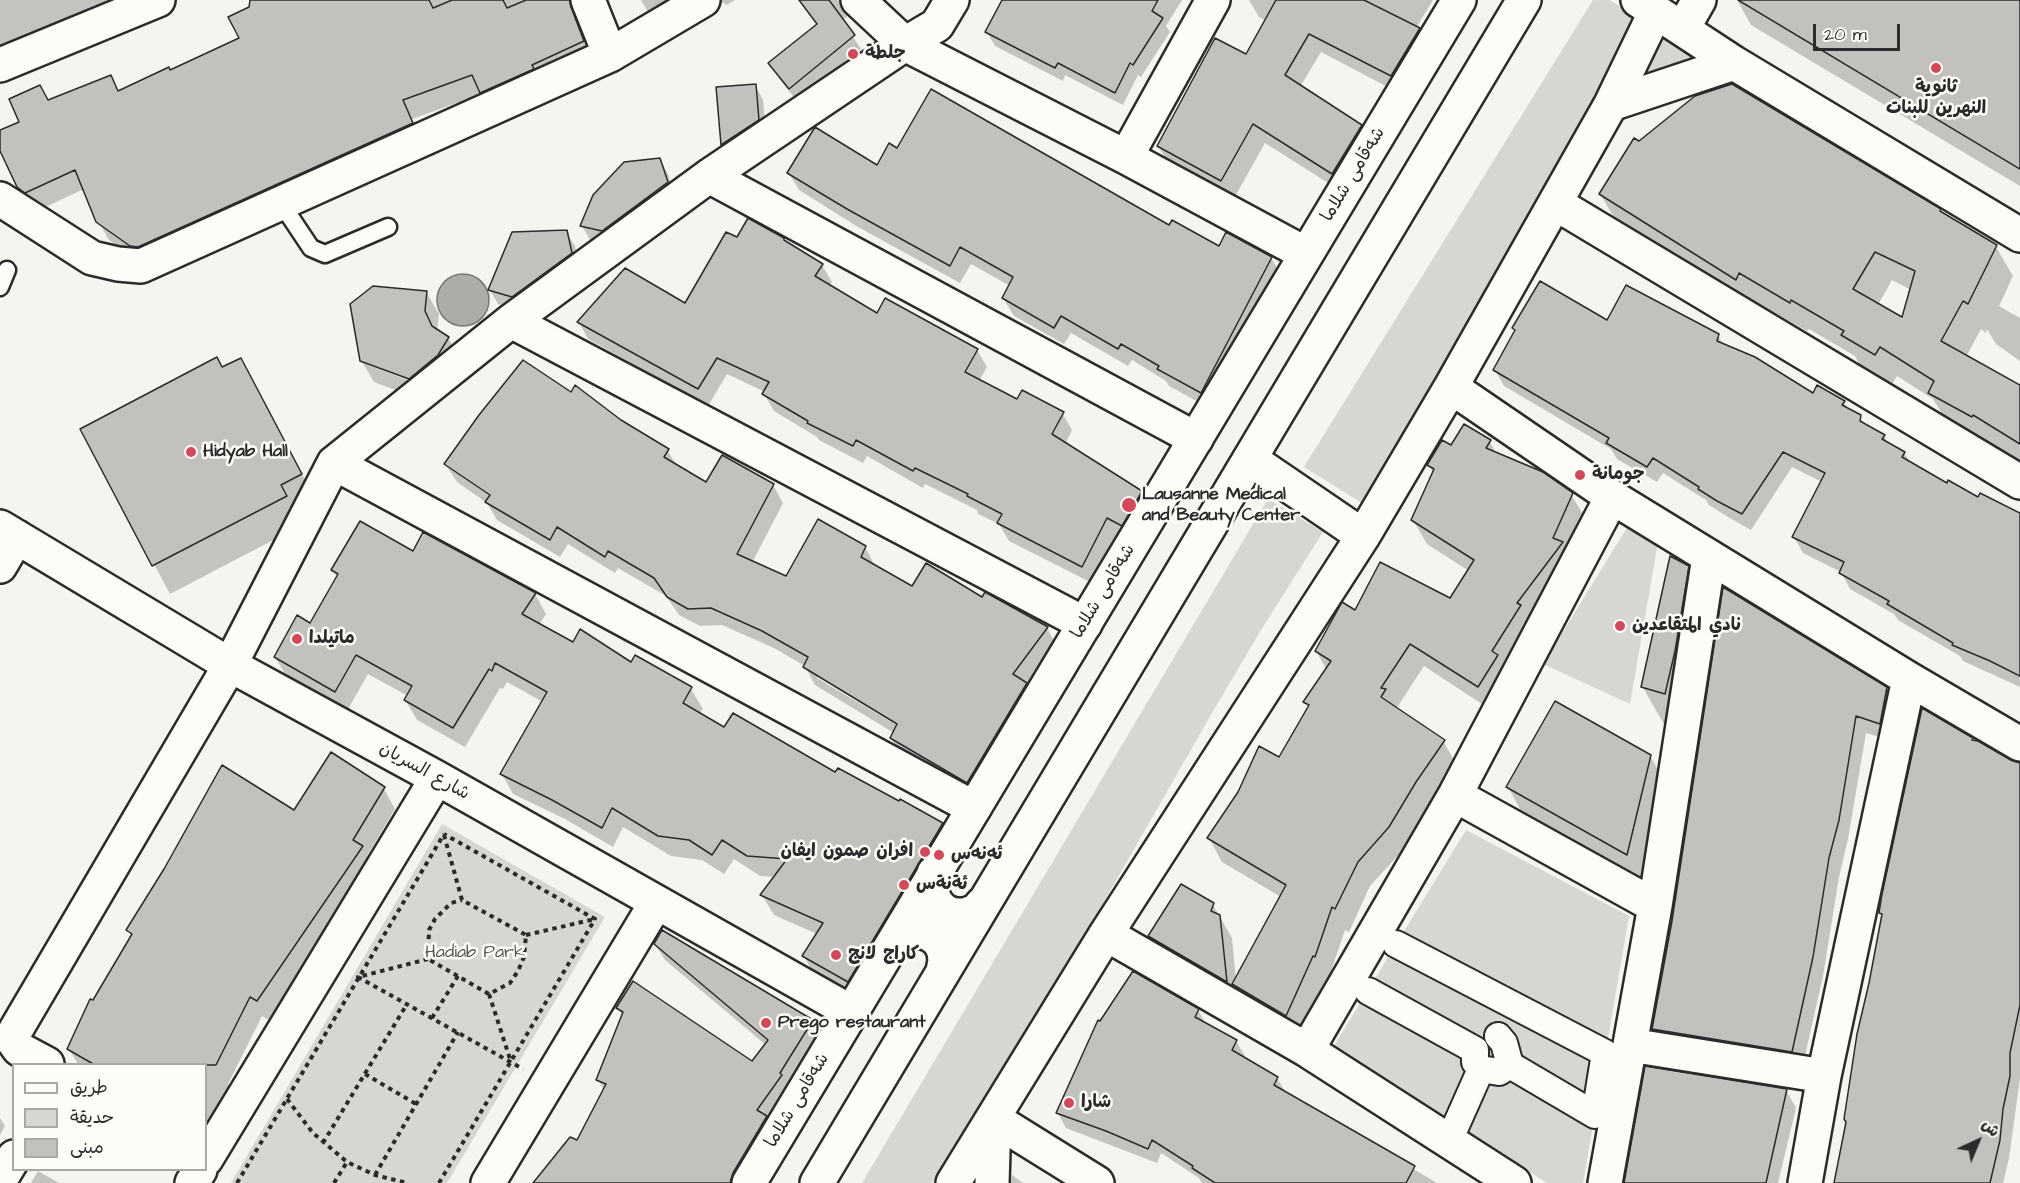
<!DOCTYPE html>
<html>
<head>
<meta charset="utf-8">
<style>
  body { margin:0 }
  #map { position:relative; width:2020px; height:1183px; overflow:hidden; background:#f5f4ef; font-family:"Architects Daughter","Playpen Sans Arabic",sans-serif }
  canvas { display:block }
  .legend { position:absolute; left:12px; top:1063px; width:195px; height:108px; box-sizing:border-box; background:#fdfcf7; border:2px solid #a9a8a5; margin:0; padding:8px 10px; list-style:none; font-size:18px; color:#2b2b2b }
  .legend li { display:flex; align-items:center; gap:12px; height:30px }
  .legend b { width:30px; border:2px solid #a9a8a5 }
  .north { position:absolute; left:1948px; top:1111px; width:60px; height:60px; -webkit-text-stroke:4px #fdfcf7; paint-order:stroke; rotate:44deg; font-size:16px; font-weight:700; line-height:24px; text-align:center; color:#2b2b2b }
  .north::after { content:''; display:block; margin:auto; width:21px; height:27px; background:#2b2b2b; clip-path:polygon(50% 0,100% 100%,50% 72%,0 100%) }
  .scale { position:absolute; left:1813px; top:24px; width:87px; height:27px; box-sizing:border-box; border:3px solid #2b2b2b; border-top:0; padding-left:8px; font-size:18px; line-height:21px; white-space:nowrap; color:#2b2b2b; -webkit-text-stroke:4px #fdfcf7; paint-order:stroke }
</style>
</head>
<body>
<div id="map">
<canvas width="2020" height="1183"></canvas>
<ul class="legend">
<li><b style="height:8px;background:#fdfcf7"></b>طريق</li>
<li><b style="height:16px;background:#d7d6d2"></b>حديقة</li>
<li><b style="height:16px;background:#c2c1be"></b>مبنى</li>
</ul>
<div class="north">ش</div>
<div class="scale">20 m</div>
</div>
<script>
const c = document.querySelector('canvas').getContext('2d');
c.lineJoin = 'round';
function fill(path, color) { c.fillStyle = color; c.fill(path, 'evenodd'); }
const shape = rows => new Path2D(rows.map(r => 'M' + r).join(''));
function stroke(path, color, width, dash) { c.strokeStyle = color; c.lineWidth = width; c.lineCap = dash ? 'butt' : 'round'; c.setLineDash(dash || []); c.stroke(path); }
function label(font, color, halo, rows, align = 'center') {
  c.font = font + ' "Architects Daughter","Playpen Sans Arabic",sans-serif'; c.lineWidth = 5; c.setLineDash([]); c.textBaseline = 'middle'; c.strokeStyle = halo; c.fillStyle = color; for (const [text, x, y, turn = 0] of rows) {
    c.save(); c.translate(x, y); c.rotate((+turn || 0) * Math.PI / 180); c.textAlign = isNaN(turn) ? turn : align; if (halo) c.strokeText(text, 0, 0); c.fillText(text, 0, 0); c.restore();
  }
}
const green = shape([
  [1593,0,1610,0,1640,20,1365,505,1304,467],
  [1659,31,1702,58,1637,81],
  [1268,499,1323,532,1261,630,1212,713,1034,1024,939,1174,931,1183,862,1183],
  [1628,526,1658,542,1630,704,1543,664],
  [442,824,605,917,447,1183,231,1183],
  [1466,830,1629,916,1583,1183,1547,1183,1332,1049]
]);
const water = shape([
  '437 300a26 26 0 1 1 52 0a26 26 0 1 1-52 0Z'
]);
const shadow = shape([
  [0,0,143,0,16,40,17,42,0,49],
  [269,0,575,0,580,27,594,60,491,111,482,94,412,119,423,142,141,264,109,240,98,221,84,189,37,211,29,206,18,187,0,147,0,132,21,122,48,102,111,77,119,92,169,71,241,39],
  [641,0,711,0,658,29],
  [718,0,735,0,727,5],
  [799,0,838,0,847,15,847,17,842,20,861,49,797,101,778,77,770,64,817,25],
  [1003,0,1182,0,1166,26,1170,32,1141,77,1138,75,1123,105,1065,75,1063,81,995,46,987,32],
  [1249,0,1433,0,1416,28,1430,49,1403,95,1321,52,1300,87,1361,126,1372,145,1344,193,1265,143,1233,200,1170,165,1158,146,1247,57,1266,21,1259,17],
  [1737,0,2020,0,2020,186,1751,25],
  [755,85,763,100,766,135,730,159,722,145,718,88],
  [1639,142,1940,210,1942,214,1996,247,2013,276,1999,306,2020,318,2020,361,1996,344,1987,329,1986,333,1981,329,1966,357,2020,387,2020,462,1990,443,1989,446,1947,422,1933,399,1897,376,1892,384,1860,365,1855,356,1809,329,1807,331,1756,302,1753,308,1618,224,1600,194],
  [1892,280,1911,290,1903,319,1878,305],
  [898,150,1170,228,1219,248,1227,234,1271,258,1282,276,1211,409,1169,386,1166,381,1132,360,1128,366,1071,333,1064,344,1014,316,1003,298,1010,286,971,264,960,283,858,227,799,190,789,173,878,167],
  [1160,369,1208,395,1207,397,1160,372],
  [660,159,668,174,675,197,610,245,590,240,582,226],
  [566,232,575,246,579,268,520,311,498,304,490,290],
  [737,240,785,242,822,265,832,282,829,286,877,315,977,350,987,367,979,381,1018,402,1062,413,1072,430,1065,444,1141,492,1151,510,1132,542,1118,534,1092,583,1009,541,999,524,978,514,977,510,925,484,923,488,867,456,863,463,819,440,817,437,774,411,764,394,765,392,727,374,708,406,588,339,579,322,686,305],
  [426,292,439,314,437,331,448,338,461,359,422,400,374,382,361,360],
  [368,362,416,380,415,383,368,365],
  [1607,322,1718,336,1724,345,1814,395,1844,402,1849,410,1860,417,1865,426,1884,436,1888,444,1904,453,1911,464,1947,485,2020,515,2020,687,1963,661,1960,656,1898,620,1894,614,1850,589,1841,572,1803,553,1794,537,1822,482,1792,467,1751,530,1728,517,1709,505,1706,500,1663,473,1657,482,1617,459,1611,449,1504,386,1495,370],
  [241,360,317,503,302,525,170,594,82,430],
  [571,394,620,421,667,450,677,466,707,484,773,485,783,503,752,563,787,578,865,547,875,566,913,588,982,599,1047,628,1057,646,1028,686,1037,702,978,800,902,756,891,738,894,733,815,685,805,666,774,648,722,625,700,626,679,615,666,596,618,568,615,573,568,544,560,557,497,520,487,503,457,482,446,465],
  [817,674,905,726,903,729,817,678],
  [1489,441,1497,454,1571,494,1585,518,1491,710,1424,666,1396,709,1443,741,1457,765,1429,806,1402,851,1370,886,1349,932,1345,930,1328,980,1327,978,1300,1039,1162,958,1150,936,1213,905,1232,938,1236,980,1281,897,1222,862,1209,838,1279,759,1309,708,1305,702,1327,670,1316,651,1356,612,1451,600,1469,571,1427,544,1413,520,1433,473,1429,465,1451,447],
  [413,553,535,594,546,614,539,625,574,644,632,664,691,689,703,709,699,714,725,730,836,774,942,824,953,844,860,1001,815,976,804,956,817,934,774,915,762,895,776,877,760,876,734,859,724,874,702,860,671,856,623,827,613,847,565,819,513,794,502,774,543,702,507,682,503,689,500,688,465,747,417,720,405,700,408,696,368,674,347,711,287,677,275,657,311,625,338,579,333,570],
  [1688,567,1711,607,1688,733,1665,726,1642,686],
  [1724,590,1886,689,1896,706,1890,740,1866,733,1848,839,1839,877,1823,976,1802,1069,1663,1047,1653,1029,1674,921],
  [1972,739,2010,762,2020,764,2020,1078,2009,1158,2003,1183,1836,1183,1883,917,1881,913],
  [1650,756,1673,796,1649,894,1530,827,1508,787],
  [384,789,395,809,367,856,373,868,269,1020,262,1016,228,1084,237,1100,206,1139,206,1064,78,1064,69,1049,132,937,128,930,295,812],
  [655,944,812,1022,821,1037,745,1183,535,1183,577,1142,605,1091,598,1080,623,1017,618,1008,753,1063,766,1045,665,960],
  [1198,1010,1206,1024,1236,1041,1245,1056,1243,1059,1277,1078,1286,1093,1437,1183,1202,1183,1199,1178,1161,1153,1157,1163,1066,1128,1058,1113],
  [1786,1090,1796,1108,1778,1183,1626,1183],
  [0,1118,5,1126,0,1135],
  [38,1171,59,1183,31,1183],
  [1012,1175,1023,1183,1011,1183]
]);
const building = shape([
  [250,0,429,0,433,8,452,0,503,0,507,8,526,0,570,0,571,7,584,41,532,65,534,69,480,93,472,75,403,100,413,123,138,247,130,246,96,222,75,170,25,193,17,187,0,151,0,130,19,122,9,99,40,85,48,100,111,75,118,91,169,67,170,70,239,38,228,17,249,7,250,0],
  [799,0,829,0,855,35,789,89,768,63,817,24,799,0],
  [1002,0,1158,0,1152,11,1163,18,1133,65,1130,63,1115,93,1058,63,1055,68,985,32,1002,0],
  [1276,0,1364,0,1420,28,1391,76,1309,34,1285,75,1362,125,1332,174,1253,124,1221,181,1157,146,1215,38,1246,54,1276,0],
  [1738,0,2020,0,2020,169,1738,0],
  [756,84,759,120,721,145,716,87,756,84],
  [1732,84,1941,209,1940,211,1997,245,1968,304,1963,301,1941,341,2020,385,2020,444,1973,415,1972,417,1928,393,1934,381,1880,347,1875,355,1841,335,1844,331,1791,300,1790,303,1739,273,1736,280,1599,194,1634,138,1639,141,1695,96,1732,84],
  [1875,252,1915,271,1902,317,1853,289,1875,252],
  [931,89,1169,225,1172,220,1219,246,1226,232,1272,257,1201,393,1157,369,1159,366,1121,344,1118,349,1061,316,1054,328,1002,298,1013,277,960,247,950,266,847,209,787,173,815,127,877,165,889,143,897,148,931,89],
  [660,158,668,182,602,231,580,226,593,195,624,162,660,158],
  [748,218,784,238,784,240,823,264,815,276,877,313,885,298,978,349,965,372,1017,399,1022,390,1064,412,1052,434,1142,491,1122,526,1107,518,1082,567,997,523,1002,514,967,496,968,494,915,468,913,471,856,440,853,446,807,423,808,421,762,394,769,382,717,358,698,389,577,322,625,268,685,303,726,232,737,237,748,218],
  [567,230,572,253,512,297,488,290,512,232,567,230],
  [1540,281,1607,320,1626,285,1719,334,1717,341,1755,357,1813,393,1817,385,1845,401,1842,405,1861,415,1860,421,1885,435,1882,439,1905,452,1902,457,1947,483,1948,480,1978,497,1980,493,2020,513,2020,676,1990,661,1952,645,1953,643,1887,604,1889,601,1839,573,1844,562,1792,537,1825,473,1783,452,1742,514,1717,501,1698,489,1699,487,1653,458,1647,467,1606,443,1609,438,1493,370,1515,330,1512,328,1540,281],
  [373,286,427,291,425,311,432,326,449,337,438,355,409,379,360,361,350,304,373,286],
  [217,357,222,367,241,358,302,474,281,485,287,496,152,566,80,429,217,357],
  [523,360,571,392,575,385,621,420,669,449,664,457,706,482,722,455,774,484,737,554,786,576,818,519,866,546,861,557,912,586,926,563,982,597,985,592,1048,627,1013,674,1027,683,967,783,890,738,897,724,803,667,808,657,762,631,711,608,688,609,667,597,654,578,608,551,605,557,557,527,550,540,485,502,490,495,444,464,479,415,523,360],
  [1464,424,1491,440,1486,448,1543,472,1573,493,1553,538,1563,542,1517,603,1521,605,1492,651,1498,655,1478,687,1410,644,1381,688,1386,689,1381,697,1445,740,1416,782,1389,827,1358,862,1335,909,1332,907,1315,957,1313,956,1286,1016,1232,984,1286,885,1207,838,1238,792,1259,746,1279,757,1309,705,1303,702,1331,661,1315,651,1342,602,1355,610,1380,562,1450,598,1474,560,1411,520,1434,469,1427,465,1442,440,1451,445,1464,424],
  [360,521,413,551,423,532,536,593,522,614,573,642,580,629,631,662,635,655,692,687,683,703,724,727,733,713,835,772,838,768,899,801,900,799,943,823,848,982,802,956,823,923,760,895,787,859,747,856,722,840,712,855,689,840,658,836,612,808,602,828,552,800,500,774,547,692,495,663,492,671,489,669,453,728,404,700,412,686,356,655,335,692,274,657,297,615,310,623,338,574,331,570,360,521],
  [1670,556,1689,566,1675,651,1665,694,1641,687,1670,556],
  [1723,587,1887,687,1880,724,1856,716,1839,820,1829,858,1813,957,1792,1052,1652,1029,1672,921,1723,587],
  [1555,701,1651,755,1627,855,1506,787,1555,701],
  [1922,708,1973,738,1972,740,1978,741,2011,760,2020,763,2020,1005,2010,1053,2010,1076,2003,1109,2000,1140,1990,1183,1834,1183,1846,1122,1844,1119,1857,1034,1869,983,1882,914,1879,913,1882,894,1922,708],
  [331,752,385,787,353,840,363,846,257,1001,250,997,216,1065,95,1065,67,1049,90,999,93,1000,132,934,126,930,164,869,222,765,294,810,331,752],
  [1181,884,1214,903,1211,911,1220,915,1227,982,1148,936,1181,884],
  [662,930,813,1020,780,1073,782,1075,757,1110,767,1116,733,1173,730,1183,533,1183,570,1137,577,1140,606,1084,596,1080,623,1012,616,1008,633,981,752,1061,768,1040,654,944,662,930],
  [1133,971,1199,1009,1195,1017,1237,1040,1232,1050,1278,1077,1274,1085,1415,1166,1406,1183,1215,1183,1192,1168,1193,1166,1152,1140,1148,1149,1106,1131,1056,1113,1098,1020,1100,1021,1133,971],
  [1645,1066,1787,1089,1766,1183,1624,1183,1645,1066]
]);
const path = shape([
  [444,835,462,900,526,935,524,957,518,971,510,983,489,994,428,959,429,930,435,919,451,903,462,900],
  [526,935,595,919],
  [428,959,358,977,523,1069],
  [489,994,511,1062],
  [432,1018,458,976],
  [365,1074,416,1104],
  [287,1099,313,1133,347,1162,375,1175,407,1183],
  [323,1143,407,1004],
  [375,1175,458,1032],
  [237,1183,444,834],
  [334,1183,347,1162],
  [439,1183,595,919,444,834]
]);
const service = shape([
  [281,203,311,248,325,254,388,227],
  [0,287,7,270]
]);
const pedestrian = shape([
  [1396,944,1605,1053,1595,1115,1510,1065],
  [1368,991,1475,1050,1475,1062,1481,1069,1499,1072,1510,1065,1504,1043,1498,1036],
  [1449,1141,1481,1069]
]);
const minor = shape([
  [588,0,610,55],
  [858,0,905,44,1126,157,1306,254],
  [1638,0,1734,63,2020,235],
  [1683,28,1699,0],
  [0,65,158,0],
  [1611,104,1734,63],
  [1126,157,1213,0],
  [709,176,1196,439],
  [0,199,92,258,118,264,141,266,610,55,703,0],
  [1555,203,2020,482],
  [511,321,1085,624],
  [1451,387,1612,497,1909,679,2020,744],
  [1250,459,1363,536],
  [334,463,974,808],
  [0,527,230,665,437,778,851,1012],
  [0,566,17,537],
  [1455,795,1655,906],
  [1106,934,1307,1050,1514,1183],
  [1630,1045,1824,1076],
  [1307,1050,1455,795,1612,497],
  [47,1064,19,1049,14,1042,14,1033,230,665,334,463,511,321,709,176,905,44,937,25,952,0],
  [994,1119,1097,1183],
  [206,1159,437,778],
  [0,1180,14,1157],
  [192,1183,200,1170],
  [488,1183,656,903],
  [953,1183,1106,934,1363,536,1451,387,1555,203,1611,104,1656,11],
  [992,1183,994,1119],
  [1605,1183,1655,906,1709,557],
  [1805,1183,1824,1076,1909,679]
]);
const secondary = shape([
  [934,873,931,883,932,894,937,904,944,911,954,915,965,915,976,911,983,903],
  [893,943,900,936,910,931,921,931,931,935,939,941,944,951,945,961,943,971],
  [749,1183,1459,0],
  [817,1183,1524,0]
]);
const markers = [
  [853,54,6,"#d1495b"],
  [1936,68,6,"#d1495b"],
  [191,452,6,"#d1495b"],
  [1580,475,6,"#d1495b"],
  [1129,505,8,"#d1495b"],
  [1620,626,6,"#d1495b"],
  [297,639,6,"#d1495b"],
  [925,852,6,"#d1495b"],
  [939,855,6,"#d1495b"],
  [904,885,6,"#d1495b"],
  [836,955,6,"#d1495b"],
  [766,1023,6,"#d1495b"],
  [1069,1103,6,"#d1495b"]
];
const poiNames = [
  ["جلطة",865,54],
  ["ثانوية",1936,88,"center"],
  ["النهرين للبنات",1936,109,"center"],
  ["Hidyab Hall",203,452],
  ["جومانة",1592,475],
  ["Lausanne Medical",1142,495],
  ["and Beauty Center",1142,516],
  ["نادي المتقاعدین",1632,626],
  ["ماتیلدا",309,639],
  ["افران صمون ايفان",913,852,"right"],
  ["ئەنەس",951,855],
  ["ئةنةس",916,885],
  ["كاراج لانج",848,955],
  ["Prego restaurant",778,1023],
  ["شارا",1081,1103]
];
const streetNames = [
  ["شەقامی شلاما",1354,175,-59],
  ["شەقامی شلاما",1104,592,-59],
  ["شارع السريان",424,772,29],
  ["شەقامی شلاما",798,1101,-59]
];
const parkNames = [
  ["Hadiab Park",475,953]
];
fill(green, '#d7d6d2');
fill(water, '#adaca9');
stroke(water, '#797877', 1.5);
fill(shadow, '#0003');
fill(building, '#c2c1be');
stroke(building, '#2b2b2b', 1.5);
stroke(service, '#2b2b2b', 21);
stroke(pedestrian, '#2b2b2b', 30);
stroke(minor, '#2b2b2b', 38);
stroke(secondary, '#2b2b2b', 38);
stroke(path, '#2b2b2b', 4, [4.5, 4.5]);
stroke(service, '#fdfcf7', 16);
stroke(pedestrian, '#fdfcf7', 26);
stroke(minor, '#fdfcf7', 33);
stroke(secondary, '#fdfcf7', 33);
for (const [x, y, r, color] of markers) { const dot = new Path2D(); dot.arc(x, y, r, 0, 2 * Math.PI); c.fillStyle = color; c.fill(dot); stroke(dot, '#fdfcf7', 2); }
label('bold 18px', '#2b2b2b', '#fdfcf7', poiNames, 'left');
label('18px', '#2b2b2b', '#fdfcf7', streetNames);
label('18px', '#565655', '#fdfcf7', parkNames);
</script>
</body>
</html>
